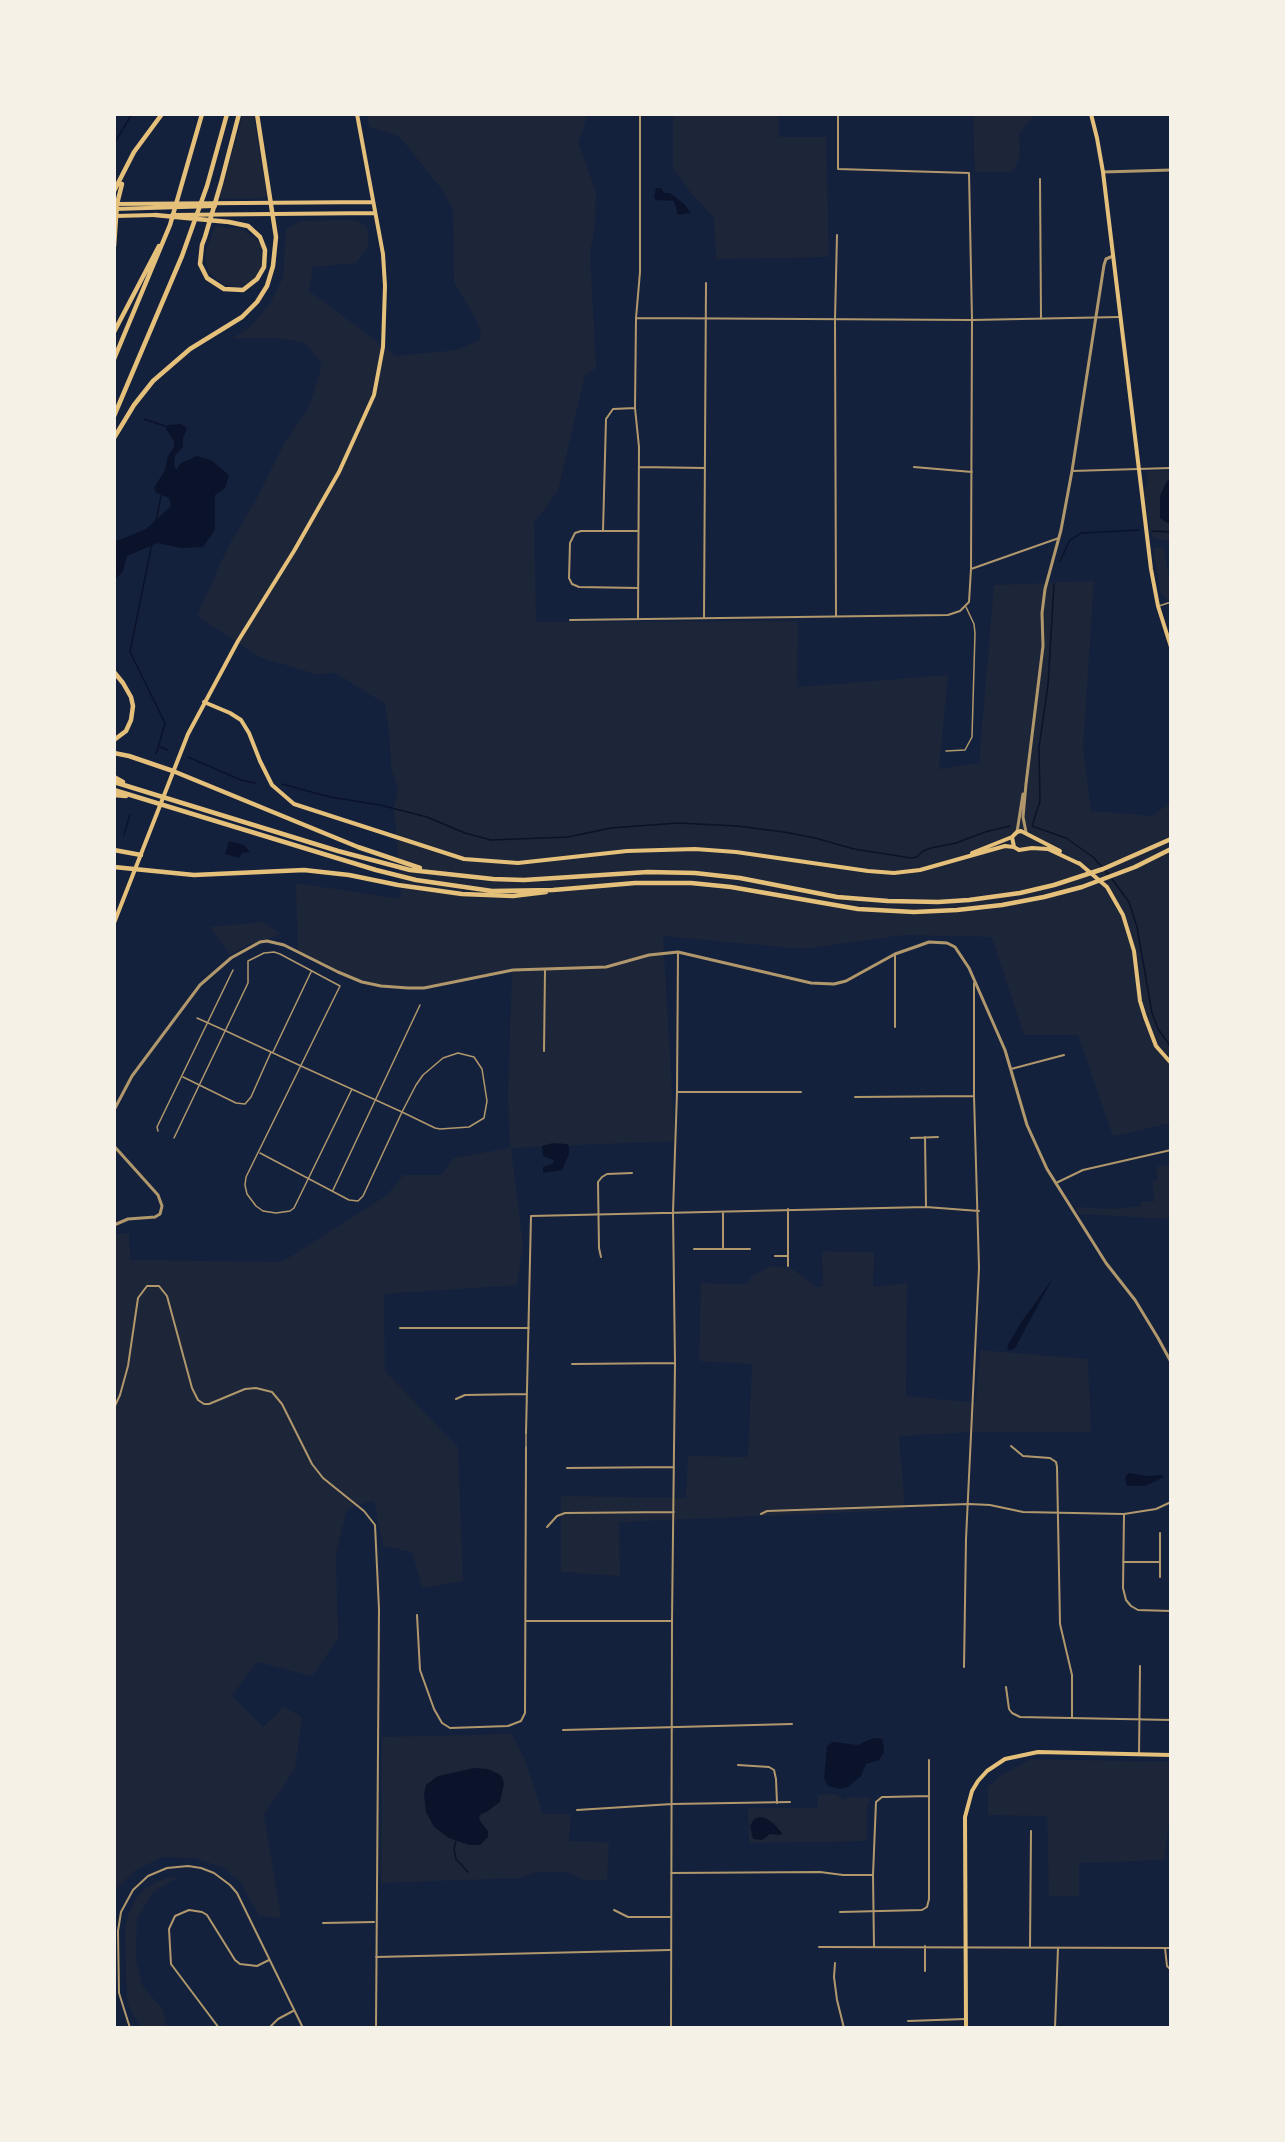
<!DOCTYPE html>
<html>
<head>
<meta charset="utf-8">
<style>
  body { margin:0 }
  #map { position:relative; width:1285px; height:2142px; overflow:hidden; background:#14213d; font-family:Ubuntu,sans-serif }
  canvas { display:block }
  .frame { position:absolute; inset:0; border:116px solid #f6f1e7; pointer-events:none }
</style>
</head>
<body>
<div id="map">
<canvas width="1285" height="2142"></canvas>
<div class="frame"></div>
</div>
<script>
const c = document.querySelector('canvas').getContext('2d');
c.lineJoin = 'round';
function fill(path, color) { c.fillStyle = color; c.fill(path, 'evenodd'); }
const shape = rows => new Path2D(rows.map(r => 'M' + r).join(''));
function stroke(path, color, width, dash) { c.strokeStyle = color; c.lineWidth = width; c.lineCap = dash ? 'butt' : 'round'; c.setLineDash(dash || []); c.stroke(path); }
const green = shape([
  [243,114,253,114,267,195,261,198,219,199],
  [367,114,588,114,578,143,596,191,595,226,590,253,596,368,585,375,558,491,534,523,536,622,798,621,797,687,948,675,939,769,979,763,994,585,1094,581,1083,748,1091,811,1152,816,1171,802,1171,1123,1113,1136,1078,1035,1024,1035,992,937,904,935,803,949,663,936,675,1141,511,1148,523,1245,517,1285,384,1294,385,1371,458,1447,463,1581,422,1588,412,1552,383,1546,374,1500,347,1509,336,1554,338,1639,312,1676,257,1662,232,1696,263,1727,284,1707,302,1717,295,1769,264,1814,281,1918,259,1916,242,1884,224,1868,194,1858,163,1857,136,1870,118,1887,114,1894,114,1234,129,1234,130,1260,282,1262,387,1195,403,1175,441,1175,453,1158,510,1148,508,1096,512,971,424,988,381,986,350,977,298,952,296,883,401,899,394,807,398,790,391,767,390,740,385,704,336,673,315,674,260,657,197,616,228,547,258,496,284,444,310,405,322,364,305,343,277,338,232,338,249,328,270,304,283,277,286,229,300,221,356,220,367,227,369,240,367,248,356,263,313,267,309,291,396,356,457,350,479,340,481,333,478,323,454,282,453,210,443,191,399,136,369,127],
  [673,114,779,114,779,137,826,137,829,257,716,259,714,218,691,193,673,169],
  [973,114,1035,114,1019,134,1020,155,1015,168,1011,172,975,172],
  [215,226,240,229,255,238,261,246,262,264,256,276,249,283,238,287,224,285,209,272,206,261,206,250],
  [1148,471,1171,471,1171,479,1167,481,1160,496,1160,516,1167,523,1171,523,1171,540,1165,541,1153,538,1150,531,1144,492,1146,486,1148,484,1146,474,1148,474],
  [1161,547,1164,550,1171,588,1171,599,1167,599,1161,595,1155,561,1153,548],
  [263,922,281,934,247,945,230,955,210,927],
  [1171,1164,1171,1219,1078,1214,1076,1207,1114,1209,1141,1206,1141,1202,1155,1201,1152,1181,1158,1180,1156,1167],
  [822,1251,874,1252,873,1287,907,1283,906,1396,976,1403,980,1350,1088,1359,1091,1432,974,1432,899,1436,905,1510,619,1522,620,1576,561,1572,561,1496,686,1498,688,1456,748,1457,752,1364,699,1361,701,1283,746,1284,752,1276,772,1266,791,1268,817,1287,821,1287,823,1284],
  [512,1734,525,1760,543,1814,571,1814,569,1841,609,1843,607,1880,585,1880,567,1872,536,1872,520,1878,381,1883,382,1737],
  [1031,1759,1171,1762,1171,1807,1164,1860,1079,1863,1079,1896,1049,1896,1047,1816,988,1815,988,1787,1000,1776],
  [835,1794,847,1801,847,1797,871,1798,867,1808,867,1841,749,1843,748,1808,818,1808,818,1795],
  [181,1876,154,1891,137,1919,136,1959,142,1985,163,2010,167,2028,142,2028,129,2007,127,1997,125,1933,128,1914,137,1897,145,1888,165,1878]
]);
const water = shape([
  [656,188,661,188,664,193,670,193,684,204,691,213,678,215,674,201,656,200,654,198],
  [181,424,187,428,183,438,183,447,175,455,174,467,177,469,181,463,197,456,211,460,229,475,225,488,215,495,215,530,203,547,181,548,157,543,127,556,123,571,114,581,114,542,146,529,171,506,169,498,156,493,154,488,165,470,168,456,174,447,174,441,166,429,168,425],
  [1171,479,1171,523,1167,523,1160,518,1160,496,1167,481],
  [229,841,244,845,250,852,242,853,239,858,225,854],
  [553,1143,567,1144,569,1146,569,1154,562,1170,543,1173,543,1167,554,1163,554,1160,543,1156,542,1146],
  [1053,1278,1015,1348,1009,1351,1007,1347,1020,1324],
  [1128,1473,1148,1476,1161,1475,1164,1477,1145,1486,1127,1486,1125,1478],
  [879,1738,883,1740,884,1752,879,1760,866,1764,861,1776,848,1787,840,1789,828,1786,824,1778,827,1746,833,1742,858,1745,871,1739],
  [474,1768,488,1769,499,1774,502,1777,504,1784,500,1802,488,1811,481,1814,479,1817,480,1821,488,1831,488,1837,480,1845,469,1845,449,1838,434,1827,426,1812,424,1794,426,1785,438,1776],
  [760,1817,766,1818,774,1824,782,1833,781,1835,770,1834,762,1840,753,1839,750,1826,754,1819]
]);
const stream = shape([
  [114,144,132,114],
  [144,419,168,427],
  [156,521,161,496],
  [1152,531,1171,532],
  [152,543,130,652,165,723,156,754],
  [1060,562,1069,541,1081,533,1139,530],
  [1054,584,1048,685,1039,747,1040,801,1032,826,1066,838,1093,857,1109,875],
  [158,746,168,750],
  [188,757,241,780,255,783],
  [282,784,330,797,380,805,427,817,465,833,491,840,568,837,611,828,678,823,737,826,784,832,815,838,854,849,911,858,917,857,923,851,931,848,956,843,985,832,1010,826],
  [124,835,130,814],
  [1112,879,1129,902,1137,927,1152,1013,1158,1029,1171,1047],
  [456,1841,454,1849,456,1859,468,1872]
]);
const service = shape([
  [1159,606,1171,602],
  [946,751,965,750,972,737,975,633,974,624,966,607],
  [197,1018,226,1031,301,1066,402,1112,435,1128,440,1129,469,1127,484,1118,487,1101,482,1069,474,1057,458,1053,443,1058,423,1075,416,1085,402,1112,363,1196,358,1201,349,1200,260,1153],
  [273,1052,311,972],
  [183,1077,236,1103,245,1104,251,1097,271,1052],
  [158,1131,157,1127,233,970],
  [174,1138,248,983,248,961,264,953,274,952,280,954,340,986,246,1177,245,1185,247,1194,256,1206,263,1211,276,1213,290,1211,294,1208,352,1089],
  [333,1190,420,1005],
  [526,1446,526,1433]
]);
const minor = shape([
  [1040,179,1041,319],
  [636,318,972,320,1119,317],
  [639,467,705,468],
  [914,467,972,472],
  [1072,471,1171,468],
  [603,531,606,419,613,409,635,408],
  [971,569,1059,538],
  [638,588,579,587,572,584,569,578,570,543,575,533,581,531,638,531],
  [836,616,835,319,837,235],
  [704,617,706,283],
  [638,619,639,447,635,408,636,318,640,272,640,114],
  [570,620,948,615,960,611,969,602,971,569,972,320,969,173,838,169,838,114],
  [895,955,895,1027],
  [544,1051,545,970],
  [1011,1069,1064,1055],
  [678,1092,801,1092],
  [855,1097,974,1096],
  [925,1137,926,1207],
  [911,1138,938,1137],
  [1056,1183,1083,1170,1171,1150],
  [788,1209,788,1266],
  [723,1213,723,1249],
  [694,1249,750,1249],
  [775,1256,788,1256],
  [601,1257,599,1248,598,1182,602,1177,607,1174,632,1173],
  [400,1328,529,1328],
  [572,1364,674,1363],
  [456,1399,465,1395,526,1394],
  [114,1408,120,1395,128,1366,138,1298,147,1286,159,1286,167,1296,192,1388,198,1400,204,1404,209,1404,245,1389,256,1388,272,1392,282,1404,312,1464,323,1478,364,1511,375,1525,379,1609,376,2028],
  [526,1433,531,1216,926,1207,979,1211],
  [1011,1446,1023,1456,1050,1458,1056,1462,1057,1467,1060,1624,1072,1675,1072,1718],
  [567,1468,674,1467],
  [761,1514,767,1511,969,1504,990,1505,1023,1512,1124,1514,1156,1509,1171,1502],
  [1124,1515,1123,1588,1126,1600,1131,1606,1138,1610,1171,1611],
  [547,1527,557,1516,565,1513,674,1512],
  [1160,1533,1160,1577],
  [1123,1562,1159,1562],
  [417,1615,420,1670,434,1709,442,1723,450,1728,508,1726,521,1721,525,1713,526,1447],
  [526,1621,672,1621],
  [964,1667,966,1539,979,1268,974,1096,974,983],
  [1006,1687,1009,1709,1012,1713,1020,1717,1171,1720],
  [563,1730,792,1724],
  [1139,1755,1140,1666],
  [738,1765,769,1767,774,1770,776,1779,777,1803],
  [577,1810,672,1804,790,1802],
  [671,1873,820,1872,843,1875,873,1875],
  [614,1910,628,1917,670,1917],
  [840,1912,922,1910,927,1907,929,1899,929,1760],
  [323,1923,374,1922],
  [925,1946,925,1971],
  [819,1947,1171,1948],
  [874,1947,873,1875,876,1802,882,1797,886,1797,929,1796],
  [1030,1947,1031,1831],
  [1165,1948,1167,1966,1171,1970],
  [376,1957,670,1950],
  [835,1963,834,1977,837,2000,844,2028],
  [908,2021,965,2019],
  [130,2028,119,1993,118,1931,121,1912,133,1890,148,1876,167,1868,188,1866,201,1868,214,1873,230,1885,237,1893,303,2028],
  [219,2028,171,1964,169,1929,175,1916,189,1910,202,1912,207,1915,235,1960,240,1964,257,1966,269,1960],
  [269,2028,278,2019,293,2011],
  [671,2028,672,1621,675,1363,673,1212,677,1092,678,952],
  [1055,2028,1058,1948]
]);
const tertiary = shape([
  [1103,172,1171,170],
  [1017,832,1023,794],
  [1026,832,1023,817,1026,784,1043,646,1042,613,1045,589,1061,530,1072,471,1104,265,1106,259,1113,256],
  [114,1110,132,1076,200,985,231,958,260,942,267,941,284,945,338,972,362,982,381,986,408,988,424,988,513,970,606,967,649,955,678,952,811,983,834,984,846,981,895,954,918,946,929,942,947,943,955,947,969,968,1005,1050,1027,1125,1047,1169,1106,1263,1135,1300,1158,1338,1171,1362],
  [114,1146,158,1195,162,1206,160,1214,155,1217,128,1219,114,1225]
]);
const secondary = shape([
  [1091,114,1097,138,1103,172,1151,569,1158,606,1171,647],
  [114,204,373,202],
  [114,209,215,206],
  [172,215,375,213],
  [115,216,155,215],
  [204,702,230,713,241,720,249,733,260,761,272,785,294,804,464,859,518,863,627,851,695,849,736,852,868,871,894,873,920,870,1005,846,1014,847,1019,850,1032,848,1048,849,1080,864],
  [1014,847,1012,837,1017,832,1021,831,1060,851],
  [972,853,1012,837],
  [1079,863,1107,887,1123,915,1134,951,1140,1001,1145,1017,1156,1046,1171,1063],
  [114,923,188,734,238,641,294,551,339,472,374,395,383,347,385,286,383,254,357,114],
  [966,2028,965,1817,972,1791,978,1781,987,1771,1005,1759,1038,1752,1171,1755]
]);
const motorway = shape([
  [114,191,134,152,162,114],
  [155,215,229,222,248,226,260,237,265,250,264,267,257,279,243,290,224,289,207,278,200,264,202,245,205,237,221,183,239,114],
  [114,246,117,204,122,184],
  [114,332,159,246],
  [114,359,170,225,202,114],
  [114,416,182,256,207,186,227,114],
  [114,438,134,405,153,381,190,349,242,317,257,302,267,286,273,266,276,237,257,114],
  [114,672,123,683,131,697,133,706,131,720,126,731,114,740],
  [114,753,129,756,173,771,358,847,420,868],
  [114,777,123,782],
  [114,782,338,851,410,870,493,879,524,880,648,872,695,873,740,878,837,897,888,901,938,902,969,900,1020,893,1054,885,1103,869,1171,839],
  [114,790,376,870,416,880,492,891,553,890,635,883,691,883,731,887,858,909,914,912,957,910,1002,905,1044,897,1082,887,1135,867,1171,849],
  [114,795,126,796],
  [114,850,141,855],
  [114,867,194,875,304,870,349,875,398,885,462,894,513,896,546,892]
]);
fill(green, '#1d2539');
fill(water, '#0b132b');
stroke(stream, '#0b132b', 1.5);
stroke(service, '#b1986c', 1.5);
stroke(minor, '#b1986c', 2);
stroke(tertiary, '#b1986c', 3);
stroke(secondary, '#e5c07b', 4);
stroke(motorway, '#e5c07b', 4.5);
</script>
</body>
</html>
